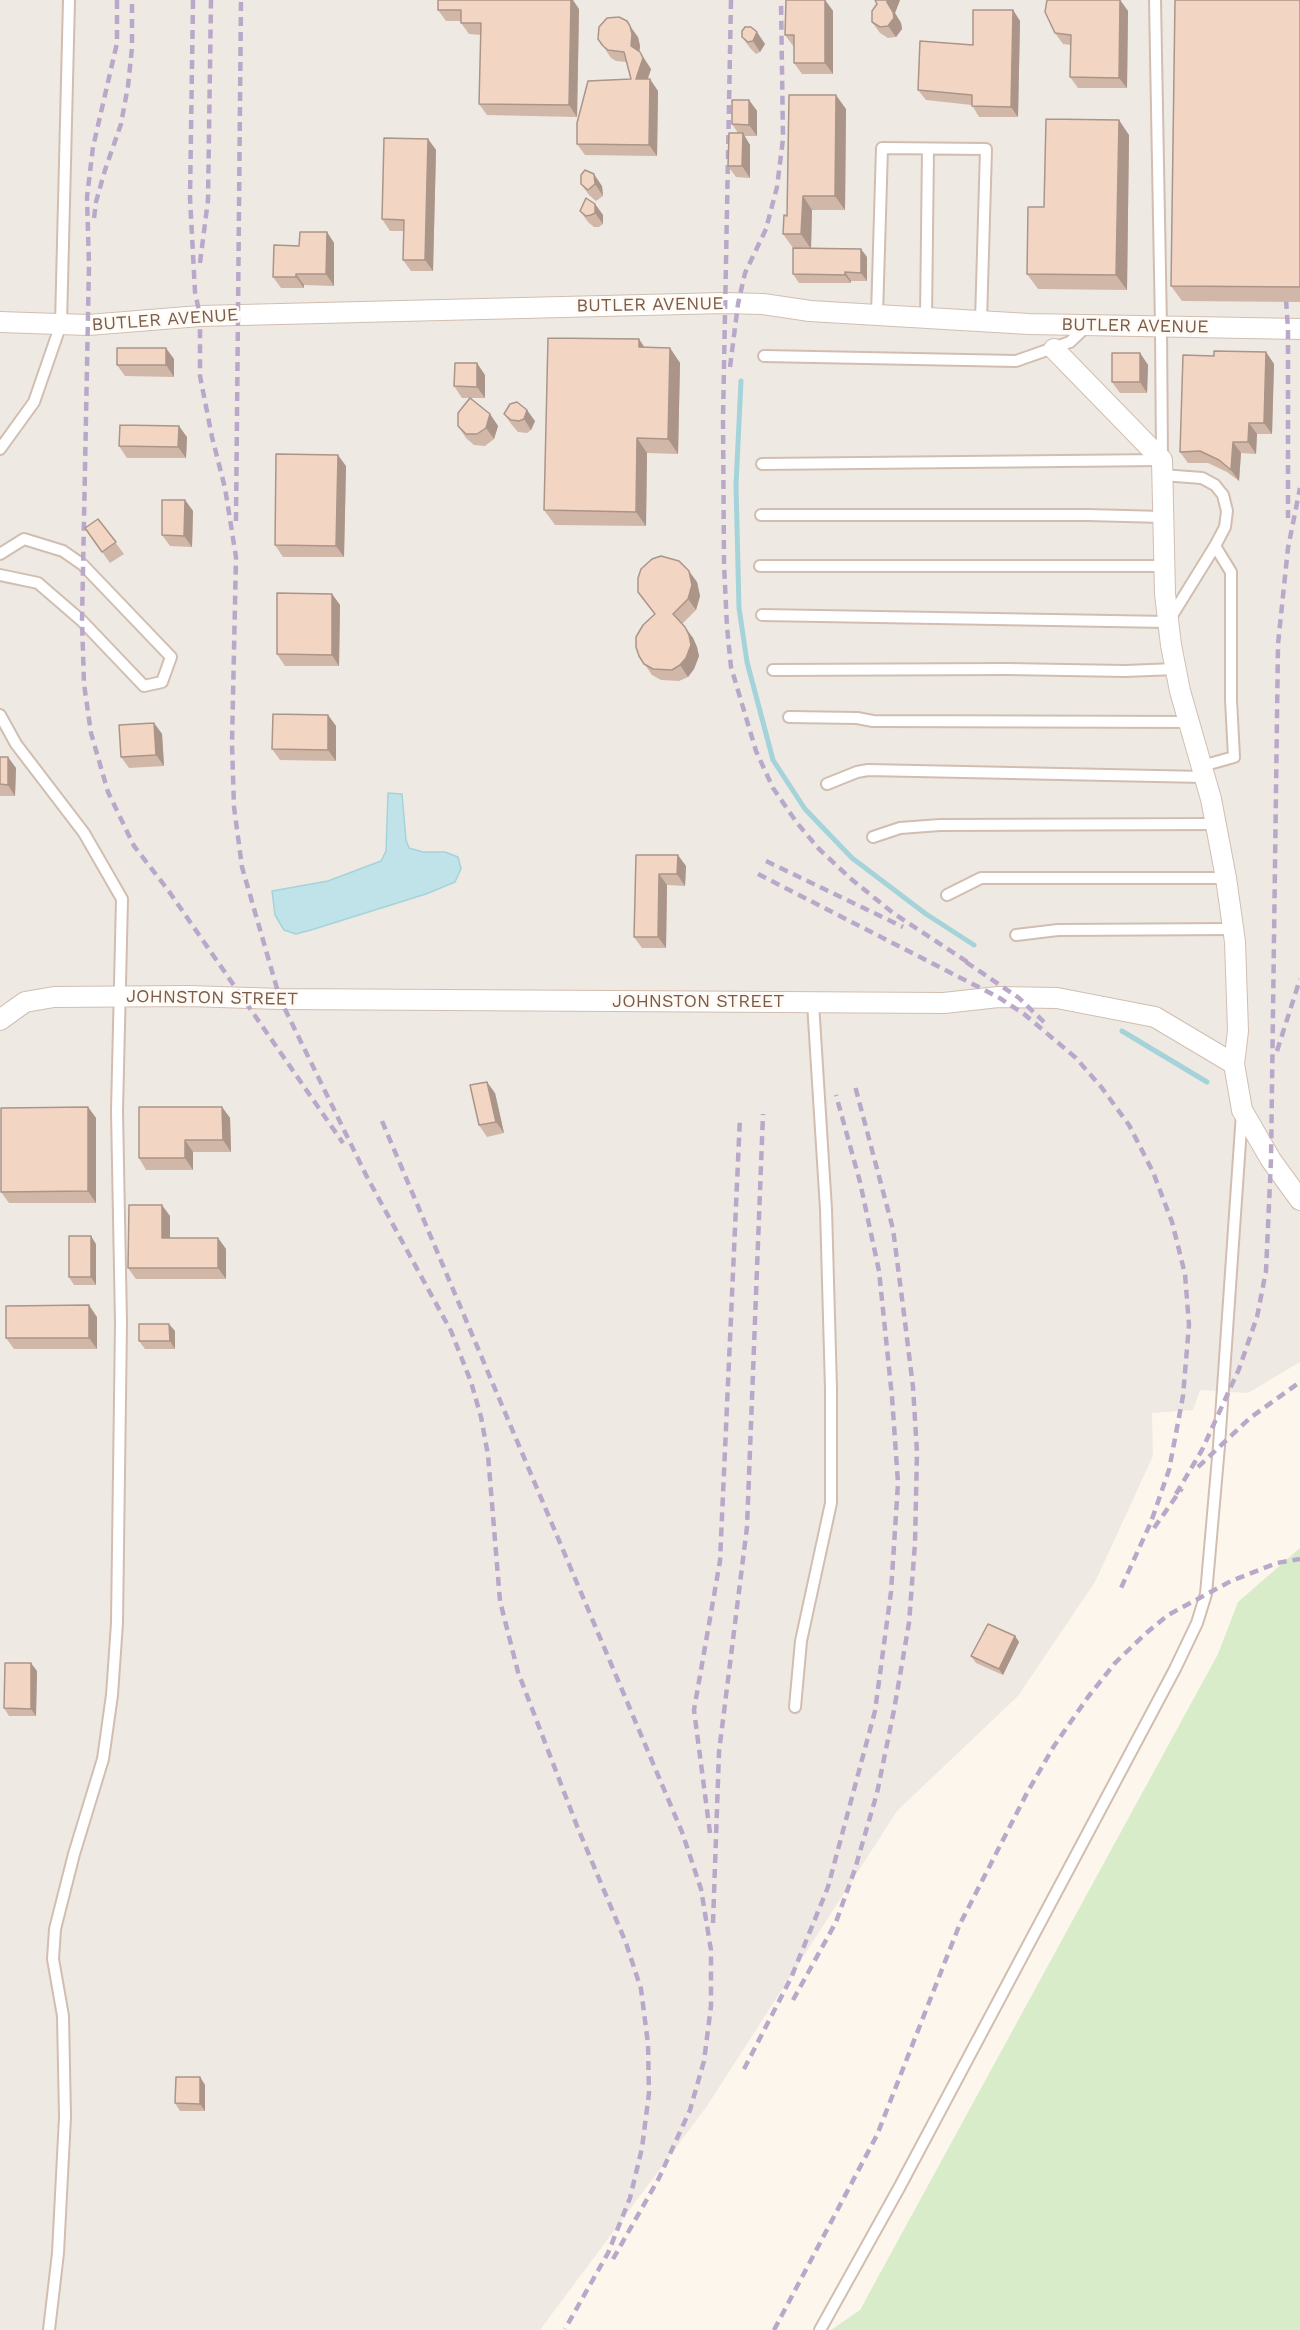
<!DOCTYPE html>
<html>
<head>
<meta charset="utf-8">
<style>
  body { margin:0 }
  canvas { display:block; background:#fdf6ec }
</style>
</head>
<body>
<canvas width="1300" height="2330"></canvas>
<script>
const c = document.querySelector('canvas').getContext('2d');
c.lineJoin = 'round';
function fill(path, color) { c.fillStyle = color; c.fill(path, 'evenodd'); }
const shape = rows => new Path2D(rows.map(r => 'M' + r).join(''));
function stroke(path, color, width, dash) { c.strokeStyle = color; c.lineWidth = width; c.lineCap = dash ? 'butt' : 'round'; c.setLineDash(dash || []); c.stroke(path); }
function label(font, color, halo, rows, align = 'center') {
  c.font = font + ' "Work Sans",sans-serif'; c.lineWidth = 5; c.setLineDash([]); c.textBaseline = 'middle'; c.strokeStyle = halo; c.fillStyle = color; for (const [text, x, y, turn = 0] of rows) {
    c.save(); c.translate(x, y); c.rotate((+turn || 0) * Math.PI / 180); c.textAlign = isNaN(turn) ? turn : align; if (halo) c.strokeText(text, 0, 0); c.fillText(text, 0, 0); c.restore();
  }
}
const industrial = shape([
  [0,0,1300,0,1300,1362,1248,1393,1200,1390,1193,1410,1152,1413,1153,1456,1095,1582,1018,1696,897,1811,707,2106,540,2330,0,2330]
]);
const green = shape([
  [1300,1548,1300,2330,831,2330,860,2310,1218,1654,1238,1602]
]);
const water = shape([
  [388,793,402,794,406,840,409,848,423,852,445,852,458,857,461,869,455,882,426,894,311,930,296,934,284,930,275,915,272,891,328,881,381,861,386,851,388,793]
]);
const stream = shape([
  [741,381,736,485,739,608,747,662,773,760,805,809,852,858,926,914,974,945],
  [1122,1031,1207,1082]
]);
const service = shape([
  [877,315,882,148,986,149,981,321],
  [926,318,928,149],
  [764,356,1016,361,1070,342,1087,326],
  [0,449,34,402,61,324,69,0],
  [762,464,1162,460,1161,327,1155,0],
  [761,515,1088,515,1163,517],
  [0,554,24,539,63,551,83,565,171,657,162,682,144,686,82,621,38,583,0,575],
  [760,566,1164,566],
  [762,615,1168,622,1215,546,1225,527,1227,511,1223,495,1215,485,1202,478,1162,475],
  [773,670,1007,669,1125,671,1176,669],
  [0,715,16,744,84,833,122,899,117,1111,121,1323,117,1623,112,1695,103,1759,74,1854,55,1929,53,1959,63,2016,65,2117,58,2253,49,2330],
  [789,717,857,718,873,721,1189,722],
  [1202,766,1234,757,1231,700,1231,572,1215,546],
  [827,784,857,772,868,770,1204,777],
  [873,837,900,828,940,825,1216,824],
  [947,895,981,878,1226,878],
  [1016,935,1058,930,1233,929],
  [795,1707,801,1641,831,1503,831,1389,826,1209,813,1003],
  [820,2330,899,2188,1175,1669,1197,1623,1206,1594,1219,1446,1242,1113]
]);
const minor = shape([
  [0,322,88,325,200,316,724,303,763,304,810,311,1029,324,1300,329],
  [1054,349,1162,460,1165,594,1171,645,1180,691,1211,799,1226,878,1235,942,1238,1031,1234,1064],
  [0,1020,25,1002,54,997,189,996,280,999,944,1003,998,997,1057,998,1155,1017,1234,1064,1242,1110,1271,1160,1300,1200]
]);
const rail = shape([
  [117,0,117,43,93,147,87,197,89,265,82,621,84,684,91,733,108,792,134,846,168,890,343,1143],
  [193,0,190,198,195,292,200,316,200,376,212,437,225,488,236,557,232,744,234,807,242,867,280,999,367,1177,451,1331,471,1382,481,1417,488,1455,500,1601,518,1672,577,1826,626,1943,641,1989,648,2044,649,2093,642,2148,630,2198,608,2253,565,2329],
  [731,0,723,418,724,564,727,627,731,667,756,751,773,788,797,823,819,849,850,878,893,913,972,965],
  [94,218,96,202,105,170,121,124,128,86,132,48,132,0],
  [200,263,208,200,211,0],
  [1285,285,1288,329,1288,518],
  [730,367,738,304,745,273,766,229,777,187,783,139,781,0],
  [236,521,241,0],
  [766,861,903,927],
  [758,874,957,976,998,997,1024,1014,1076,1058,1102,1088,1129,1125,1153,1172,1172,1222,1185,1274,1189,1325,1183,1396,1169,1470,1151,1522,1121,1588],
  [966,962,1019,998,1044,1022],
  [1277,1051,1300,979],
  [382,1121,682,1832,701,1889,711,1950,711,2006,704,2061,690,2110,659,2178,613,2259],
  [1198,1467,1250,1418,1300,1382],
  [1176,1494,1202,1450,1239,1369,1257,1317,1266,1271,1271,1160,1278,644,1288,548,1300,488],
  [1154,1528,1182,1488],
  [710,1833,694,1710,720,1561,740,1117],
  [713,1923,719,1752,747,1527,763,1114],
  [793,2000,836,1922,855,1869,877,1793,894,1710,909,1623,915,1543,917,1452,913,1387,904,1314,893,1229,855,1086],
  [744,2069,791,1978,828,1887,875,1711,891,1592,898,1483,892,1397,879,1271,860,1182,836,1095],
  [774,2330,877,2135,959,1926,1028,1791,1054,1746,1088,1697,1115,1663,1144,1635,1168,1615,1231,1581,1277,1563,1300,1559]
]);
const wall = shape([
  [825,0,833,11,833,74,802,74,794,63,794,47,785,35],
  [875,0,900,0,895,13,901,23,902,29,896,37,888,38,880,33,872,22,877,4],
  [1120,0,1128,11,1127,88,1078,88,1070,77,1071,45,1063,44,1055,33],
  [1300,0,1300,302,1182,301,1171,286],
  [579,9,577,117,487,115,479,104,481,35,469,34,461,23,461,21,446,21,438,10],
  [1013,10,1020,21,1018,117,979,117,972,105,926,100,918,90],
  [638,37,640,46,639,52,651,69,647,79,658,91,657,156,585,155,577,144,631,79,627,62,616,61,611,58,603,46],
  [742,37,765,44,760,52,756,54,750,48],
  [749,100,757,111,757,136,744,136,750,145,750,178,736,177,728,166,738,133,732,124],
  [846,109,845,210,812,210,811,248,867,257,867,281,851,281,851,283,799,283,793,274,793,248,783,234],
  [1129,135,1127,290,1038,289,1027,274,1044,207],
  [428,139,436,150,433,271,411,271,403,260,404,231,390,231,382,219],
  [581,175,602,186,603,196,596,201,589,195,581,184],
  [595,204,603,215,603,224,599,227,594,227,588,222,580,211],
  [327,232,334,243,334,286,304,285,304,288,281,288,273,277,299,246],
  [645,347,670,348,680,363,678,454,647,453,646,526,555,525,544,510],
  [1266,352,1274,364,1272,434,1257,434,1256,454,1241,453,1239,481,1227,472,1208,463,1188,463,1180,452,1214,356],
  [1140,353,1148,365,1147,393,1120,393,1112,382],
  [174,359,174,377,125,376,117,365],
  [485,375,485,398,471,398,490,414,498,426,494,439,485,446,474,445,466,438,458,426,470,398,462,398,454,386],
  [504,414,535,421,531,430,527,433,518,432,512,425],
  [187,437,186,458,127,458,119,446],
  [346,466,344,557,283,557,275,545],
  [185,500,193,511,192,547,170,546,162,535],
  [98,519,124,554,110,563,85,528],
  [697,582,700,596,696,610,682,624,693,638,697,647,699,656,694,669,688,677,679,681,661,680,652,675,639,656,655,615],
  [332,594,340,605,339,666,285,666,277,654],
  [328,715,336,726,336,761,280,760,272,749],
  [154,723,162,734,164,766,129,768,121,757],
  [0,757,16,768,15,796,0,796],
  [636,855,686,866,685,886,667,885,666,948,642,948,634,937],
  [495,1093,504,1133,487,1137,479,1125],
  [88,1107,96,1118,96,1203,9,1203,1,1192],
  [222,1107,230,1118,231,1152,193,1152,193,1170,146,1170,139,1158],
  [170,1216,170,1238,218,1238,226,1249,226,1279,136,1279,128,1268],
  [96,1244,96,1285,74,1285,69,1277],
  [97,1317,97,1349,14,1349,6,1338],
  [175,1331,175,1349,145,1349,139,1341],
  [1015,1636,1019,1642,1003,1675,976,1663,971,1656],
  [37,1671,36,1716,9,1716,4,1708],
  [200,2077,205,2085,205,2111,180,2111,175,2103]
]);
const shadedWall = shape([
  [571,0,573,0,579,9,577,117,569,105],
  [825,0,833,11,833,74,825,63],
  [887,0,900,0,895,13,901,23,902,29,896,37,888,26,887,2],
  [1120,0,1128,11,1127,88,1119,78],
  [1013,10,1020,21,1018,117,1011,107],
  [630,26,638,37,640,46,639,58,631,46],
  [757,32,765,44,760,52,753,41],
  [640,52,651,69,644,91,636,79],
  [650,79,658,91,657,156,649,145],
  [836,95,846,109,845,210,835,196],
  [749,100,757,111,757,136,749,125],
  [1119,120,1129,135,1127,290,1116,275],
  [743,133,750,145,750,178,742,166],
  [428,139,436,150,433,271,425,260],
  [594,174,602,186,603,196,595,184],
  [803,196,812,210,811,249,801,234],
  [595,204,603,215,603,224,595,213],
  [327,232,334,243,334,286,326,274],
  [861,249,867,257,867,281,861,273],
  [845,272,851,281,851,283,845,275],
  [296,274,304,285,304,288,296,277],
  [639,339,649,354,639,347],
  [166,348,174,359,174,377,166,365],
  [670,348,680,363,678,454,668,439],
  [1266,352,1274,364,1272,434,1264,423],
  [1140,353,1148,365,1147,393,1140,382],
  [477,363,485,375,485,398,477,387],
  [527,410,535,421,531,430,524,419],
  [490,414,498,426,494,439,486,428],
  [1249,423,1257,434,1256,454,1248,442],
  [179,426,187,437,186,458,178,447],
  [637,438,647,453,646,526,636,512],
  [1233,442,1241,453,1239,481,1231,470],
  [338,455,346,466,344,557,336,546],
  [185,500,193,511,192,547,184,536],
  [689,571,697,582,700,596,696,610,688,599],
  [332,594,340,605,339,666,332,655],
  [685,627,693,638,697,647,699,656,694,669,688,677,680,665],
  [328,715,336,726,336,761,328,750],
  [154,723,162,734,164,766,156,755],
  [8,757,16,768,15,796,8,785],
  [678,855,686,866,685,886,677,874],
  [659,874,667,885,666,948,658,937],
  [487,1082,495,1093,504,1133,496,1122],
  [88,1107,96,1118,96,1203,88,1191],
  [222,1107,230,1118,231,1152,223,1140],
  [185,1140,193,1152,193,1170,185,1158],
  [162,1205,170,1216,170,1249,162,1238],
  [91,1236,96,1244,96,1285,91,1277],
  [218,1238,226,1249,226,1279,218,1268],
  [89,1305,97,1317,97,1349,89,1338],
  [169,1324,175,1331,175,1349,170,1341],
  [1015,1636,1019,1642,1003,1675,999,1669],
  [31,1663,37,1671,36,1716,31,1709],
  [200,2077,205,2085,205,2111,200,2104]
]);
const building = shape([
  [438,0,571,0,569,105,479,104,481,23,461,23,461,10,438,10,438,0],
  [786,0,825,0,825,63,794,63,794,35,785,35,786,0],
  [875,0,887,0,887,2,893,12,894,18,888,26,880,27,872,22,872,11,877,4,875,0],
  [1047,0,1120,0,1119,78,1070,77,1071,35,1055,33,1045,12,1047,0],
  [1175,0,1300,0,1300,287,1171,286,1175,0],
  [973,10,1013,10,1011,107,972,106,972,95,918,90,920,41,973,45,973,10],
  [619,17,627,21,630,26,632,34,631,46,640,52,643,58,636,79,650,79,649,145,577,144,577,123,588,81,631,79,624,52,608,50,603,46,598,39,599,27,607,18,619,17],
  [745,27,751,27,757,32,753,41,748,42,742,37,742,31,745,27],
  [789,95,836,95,835,196,803,196,801,234,783,234,784,215,787,216,789,95],
  [732,100,749,100,749,125,732,124,732,100],
  [1046,119,1119,120,1116,275,1027,274,1028,207,1044,207,1046,119],
  [729,133,743,133,742,166,728,166,729,133],
  [384,138,428,139,425,260,403,260,404,220,382,219,384,138],
  [585,170,594,174,595,184,588,190,581,184,581,175,585,170],
  [586,198,595,204,595,213,591,215,586,216,580,211,586,198],
  [300,232,327,232,326,274,296,274,296,277,273,277,274,245,299,246,300,232],
  [793,248,861,249,861,273,845,272,845,275,793,274,793,248],
  [548,338,639,339,639,347,670,348,668,439,637,438,636,512,544,510,548,338],
  [117,348,166,348,166,365,117,365,117,348],
  [1214,351,1266,352,1264,423,1249,423,1248,442,1233,442,1231,470,1219,460,1200,451,1180,452,1183,355,1214,356,1214,351],
  [1112,353,1140,353,1140,382,1112,382,1112,353],
  [455,363,477,363,477,387,454,386,455,363],
  [470,398,490,414,486,428,477,434,466,434,458,426,458,413,470,398],
  [517,402,527,410,524,419,519,421,511,420,504,414,510,404,517,402],
  [120,425,179,426,178,447,119,446,120,425],
  [276,454,338,455,336,546,275,545,276,454],
  [162,500,185,500,184,536,162,535,162,500],
  [98,519,116,542,102,552,85,528,98,519],
  [661,556,679,561,689,571,692,585,688,599,673,614,685,627,689,635,691,645,686,658,680,665,672,670,653,669,644,664,639,656,636,647,636,637,643,625,655,614,638,592,638,578,641,569,652,559,661,556],
  [277,593,332,594,332,655,277,654,277,593],
  [273,714,328,715,328,750,272,749,273,714],
  [154,723,156,755,121,757,119,725,154,723],
  [0,757,8,757,8,785,0,784,0,757],
  [636,855,678,855,677,874,659,874,658,937,634,937,636,855],
  [487,1082,496,1122,479,1125,470,1085,487,1082],
  [88,1107,88,1191,1,1192,1,1108,88,1107],
  [139,1107,222,1107,223,1140,185,1140,185,1158,139,1158,139,1107],
  [129,1205,162,1205,162,1238,218,1238,218,1268,128,1268,129,1205],
  [69,1236,91,1236,91,1277,69,1277,69,1236],
  [89,1305,89,1338,6,1338,6,1306,89,1305],
  [139,1324,169,1324,170,1341,139,1341,139,1324],
  [988,1624,1015,1636,999,1669,971,1656,988,1624],
  [5,1663,31,1663,31,1709,4,1708,5,1663],
  [176,2077,200,2077,200,2104,175,2103,176,2077]
]);
const streetNames = [
  ["BUTLER AVENUE",650,305,-1],
  ["BUTLER AVENUE",165,320,-4],
  ["BUTLER AVENUE",1135,326,1],
  ["JOHNSTON STREET",212,998,1],
  ["JOHNSTON STREET",698,1002]
];
fill(industrial, '#efe9e4');
fill(green, '#d8ecc9');
fill(water, '#bfe3e8');
stroke(water, '#a5d3da', 1.5);
stroke(stream, '#a5d3da', 5);
stroke(service, '#d1beb0', 14);
stroke(minor, '#d1beb0', 22);
stroke(service, '#fff', 10);
stroke(minor, '#fff', 20);
stroke(rail, '#b9a8c9', 4.5, [9, 6]);
fill(wall, '#d1b7a8');
fill(shadedWall, '#aa9588');
fill(building, '#f3d5c3');
stroke(building, '#aa9588', 1.5);
label('18px', '#7a5c4d', '#fffaf3', streetNames);
</script>
</body>
</html>
